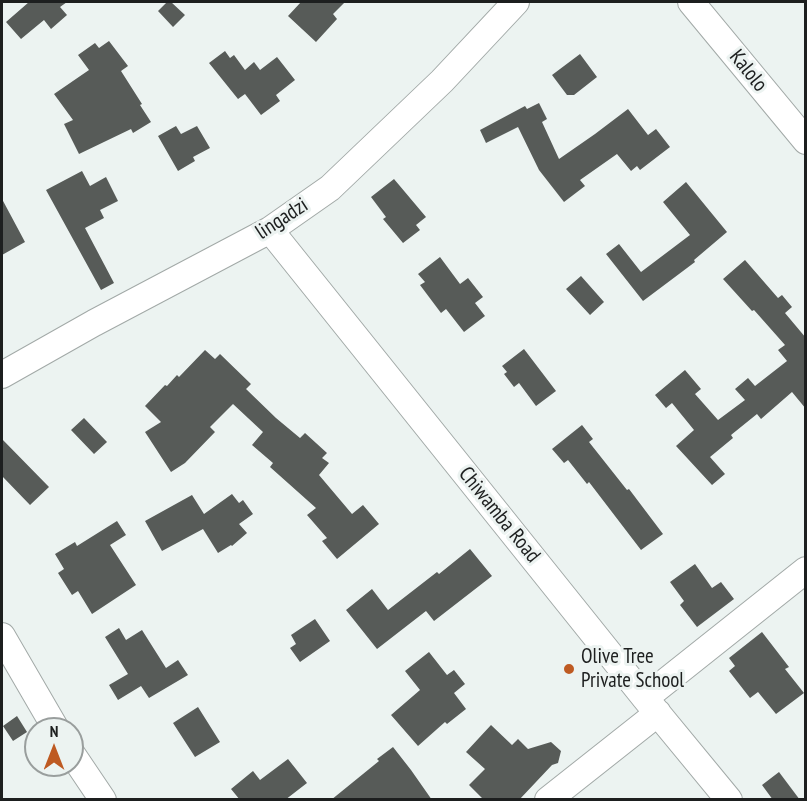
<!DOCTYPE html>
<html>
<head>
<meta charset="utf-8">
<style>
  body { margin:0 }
  #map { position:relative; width:807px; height:801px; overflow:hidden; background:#ecf3f1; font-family:"PT Sans Narrow",sans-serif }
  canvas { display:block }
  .frame { position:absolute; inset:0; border:3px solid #1d1f1f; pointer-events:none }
  .north { position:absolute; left:24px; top:717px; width:60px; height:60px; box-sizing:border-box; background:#ecf3f1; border:2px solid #999e9d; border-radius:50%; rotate:0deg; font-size:16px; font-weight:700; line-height:24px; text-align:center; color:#1d1f1f }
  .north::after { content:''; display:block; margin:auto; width:21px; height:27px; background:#be5a22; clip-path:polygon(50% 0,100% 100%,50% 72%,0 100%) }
</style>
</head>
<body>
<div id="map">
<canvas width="807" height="801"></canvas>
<div class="frame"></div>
<div class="north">N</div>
</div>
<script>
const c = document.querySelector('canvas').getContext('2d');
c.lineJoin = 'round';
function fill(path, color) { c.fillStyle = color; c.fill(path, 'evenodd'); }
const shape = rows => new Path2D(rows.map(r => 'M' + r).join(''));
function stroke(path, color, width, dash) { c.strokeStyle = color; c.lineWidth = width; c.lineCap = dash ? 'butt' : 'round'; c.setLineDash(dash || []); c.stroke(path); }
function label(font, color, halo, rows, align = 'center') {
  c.font = font + ' "PT Sans Narrow",sans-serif'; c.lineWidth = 6; c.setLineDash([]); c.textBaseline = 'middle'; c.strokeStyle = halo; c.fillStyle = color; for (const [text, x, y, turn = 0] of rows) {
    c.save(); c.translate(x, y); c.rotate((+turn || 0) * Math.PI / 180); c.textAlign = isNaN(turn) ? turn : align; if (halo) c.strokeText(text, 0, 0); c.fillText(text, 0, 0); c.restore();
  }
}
const building = shape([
  [29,2,67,2,60,7,67,15,51,29,44,20,21,39,6,22],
  [167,2,171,2,185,15,173,27,158,11],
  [301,2,345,2,333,14,337,19,316,42,288,16],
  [109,41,128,66,121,71,142,104,140,105,151,122,133,133,131,129,79,154,64,124,73,120,54,94,89,70,78,55,95,43,99,48],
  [225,51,230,58,234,55,245,70,254,62,260,70,277,57,295,80,276,95,280,101,261,115,245,94,238,99,209,63],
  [580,54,597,77,574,95,567,95,552,75],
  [539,103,547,119,542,122,559,159,595,134,628,109,648,135,656,129,670,147,640,170,637,166,631,171,617,154,580,180,585,186,564,202,539,170,518,127,486,143,480,130,525,106,527,109],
  [176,126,181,134,197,126,210,148,193,157,195,161,178,171,158,136],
  [82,171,90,186,106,177,118,201,100,210,104,218,85,228,114,283,101,290,46,190],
  [394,179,426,217,416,225,420,230,403,243,383,219,386,217,371,197],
  [686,182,727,232,694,260,695,262,643,301,606,254,619,244,641,272,690,235,663,202],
  [2,199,25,242,2,255],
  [440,257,460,284,468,278,483,297,475,303,485,316,464,332,446,309,441,313,420,285,425,282,418,274],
  [745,260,778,298,782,295,792,307,785,313,806,338,806,409,792,392,761,419,757,414,731,435,733,438,710,457,725,474,712,485,676,446,694,430,672,403,666,408,655,395,685,370,701,389,695,394,718,420,745,400,735,389,748,378,755,386,787,361,778,350,785,345,754,310,752,311,723,279],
  [581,276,604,302,590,315,566,289],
  [524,349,556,391,536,406,519,383,514,387,504,374,507,372,502,366],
  [205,350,215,359,220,354,251,384,246,389,276,418,300,438,305,433,327,453,322,458,329,463,319,475,352,514,363,505,379,524,337,559,322,541,327,538,307,515,316,508,270,467,273,463,252,445,263,432,233,404,210,427,215,432,185,463,171,472,145,432,161,422,145,406,165,385,167,386,177,375,179,377],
  [84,418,107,442,94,454,71,430],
  [582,425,593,439,589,442,627,490,629,489,663,534,641,550,589,482,587,484,568,460,564,463,552,449],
  [2,439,49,487,30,505,2,476],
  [232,494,239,503,243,500,253,514,239,524,247,533,232,546,231,545,218,553,203,529,162,551,145,521,192,495,204,514],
  [117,521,126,535,110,545,136,585,92,614,78,591,72,595,58,573,64,569,55,554,75,542,77,546],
  [470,549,492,576,434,621,426,611,377,649,346,610,372,589,388,610,437,572,439,574],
  [695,564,712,588,721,582,734,599,697,627,680,605,684,601,670,582],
  [315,619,330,641,300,662,290,648,296,644,291,635],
  [119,628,126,640,142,630,166,668,178,660,188,675,149,698,141,686,118,700,109,685,128,674,105,637],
  [762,632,789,667,785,669,804,693,776,714,758,692,750,698,729,671,735,666,729,658],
  [429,652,447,675,454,670,465,684,454,693,466,709,447,724,445,722,418,746,391,715,420,690,405,671],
  [198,707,220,742,195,757,173,723],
  [17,716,27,732,13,741,3,726],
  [491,725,512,745,518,739,528,749,551,742,561,751,558,763,552,765,519,800,484,800,469,785,485,769,466,752],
  [393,747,411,770,432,800,331,800,379,761,377,759],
  [288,759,307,783,285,800,240,800,231,789,253,771,260,780],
  [779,772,800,800,773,800,762,785]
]);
const minor = shape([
  [691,2,806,141],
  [270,230,645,698,729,800],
  [2,375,94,323,270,230,330,188,442,81,516,2],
  [2,636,56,729],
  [645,698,806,570],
  [72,754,103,800],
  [548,800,658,713]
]);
const markers = [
  [569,669,6,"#be5a22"]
];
const streetNames = [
  ["Kalolo",748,71,51],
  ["lingadzi",282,219,-33],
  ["Chiwamba Road",499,515,51]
];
const poiNames = [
  ["Olive Tree",581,657],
  ["Private School",581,681]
];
fill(building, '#575b58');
stroke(minor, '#a2a9a7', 28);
stroke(minor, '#fff', 26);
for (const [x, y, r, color] of markers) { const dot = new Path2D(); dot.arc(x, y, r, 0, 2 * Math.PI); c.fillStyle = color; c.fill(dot); stroke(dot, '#ecf3f1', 2); }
label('21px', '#1d1f1f', '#ecf3f1', streetNames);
label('21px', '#1d1f1f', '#ecf3f1', poiNames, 'left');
</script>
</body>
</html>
